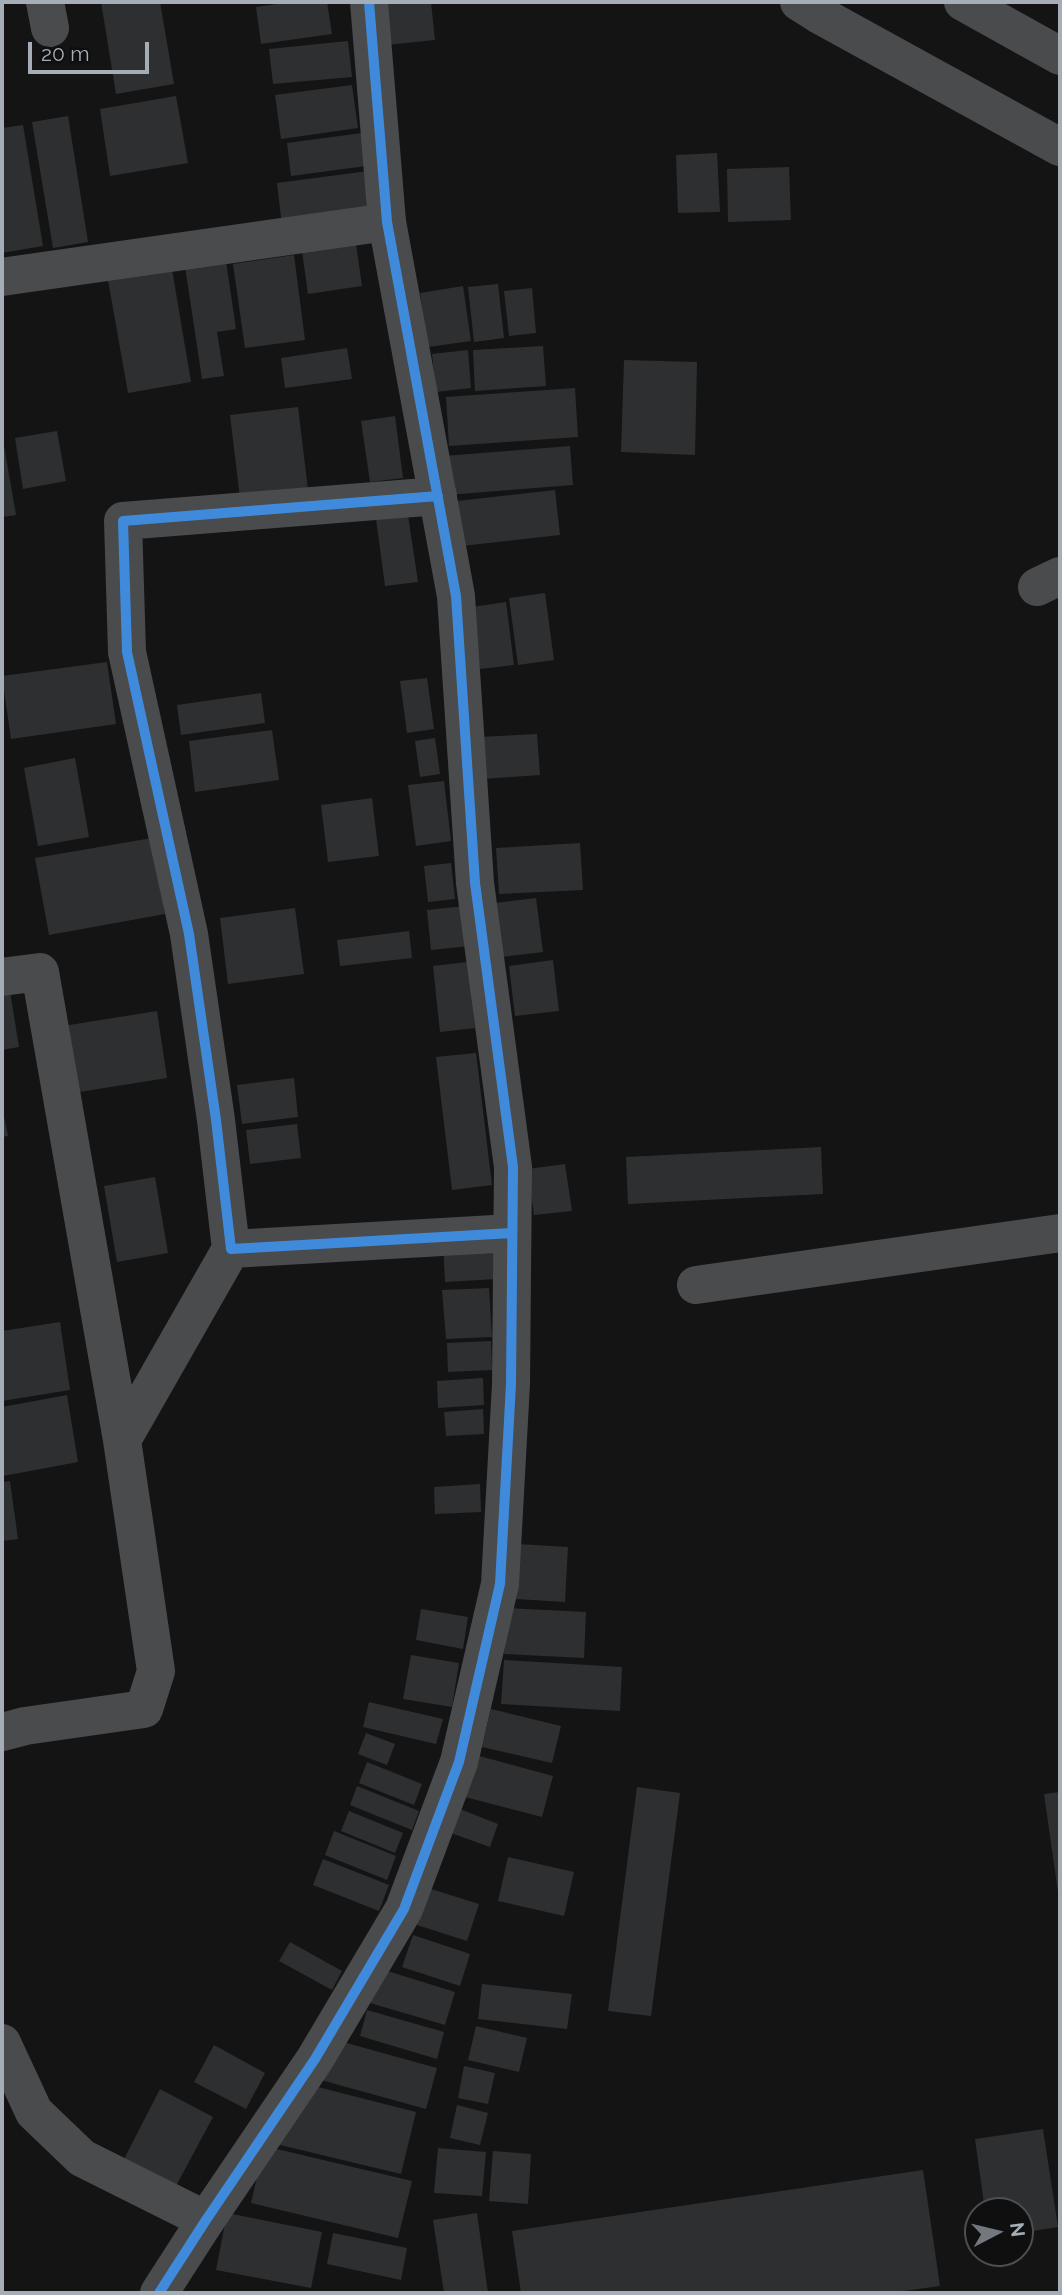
<!DOCTYPE html>
<html>
<head>
<meta charset="utf-8">
<style>
  body { margin:0 }
  #map { position:relative; width:1062px; height:2295px; overflow:hidden; background:#141415; font-family:Raleway,sans-serif }
  canvas { display:block }
  .frame { position:absolute; inset:0; border:4px solid #a5aeb6; pointer-events:none }
  .north { position:absolute; left:964px; top:2197px; width:70px; height:70px; box-sizing:border-box; background:#0f0f10; border:2px solid #4b4f52; border-radius:50%; rotate:83deg; font-size:19px; font-weight:700; line-height:28px; text-align:center; color:#a5aeb6 }
  .north::after { content:''; display:block; margin:auto; width:24px; height:32px; background:#72787e; clip-path:polygon(50% 0,100% 100%,50% 72%,0 100%) }
  .scale { position:absolute; left:28px; top:42px; width:121px; height:32px; box-sizing:border-box; border:4px solid #a5aeb6; border-top:0; padding-left:9px; font-size:21px; line-height:24px; white-space:nowrap; color:#a5aeb6; -webkit-text-stroke:5px #0f0f10; paint-order:stroke }
</style>
</head>
<body>
<div id="map">
<canvas width="1062" height="2295"></canvas>
<div class="frame"></div>
<div class="north">N</div>
<div class="scale">20 m</div>
</div>
<script>
const c = document.querySelector('canvas').getContext('2d');
c.lineJoin = 'round';
function fill(path, color) { c.fillStyle = color; c.fill(path, 'evenodd'); }
const shape = rows => new Path2D(rows.map(r => 'M' + r).join(''));
function stroke(path, color, width, dash) { c.strokeStyle = color; c.lineWidth = width; c.lineCap = dash ? 'butt' : 'round'; c.setLineDash(dash || []); c.stroke(path); }
const building = shape([
  [101,2,160,2,174,84,116,94],
  [291,2,327,2,332,34,261,44,256,7],
  [382,2,431,2,435,40,386,45],
  [348,41,352,77,273,84,269,49],
  [352,85,358,128,281,139,275,95],
  [176,96,188,163,110,176,100,109],
  [68,116,88,242,53,248,32,122],
  [23,125,43,246,2,253,2,128],
  [362,133,366,166,291,176,287,143],
  [717,153,720,212,678,213,676,155],
  [789,167,791,220,728,222,727,169],
  [368,171,373,214,282,226,277,183],
  [355,237,362,286,308,294,301,244],
  [225,254,236,329,217,332,224,376,202,379,184,260],
  [294,255,305,340,245,348,233,264],
  [172,269,191,382,128,393,108,280],
  [498,284,504,338,474,342,468,287],
  [463,286,471,341,428,347,420,293],
  [532,288,536,333,509,336,504,291],
  [543,346,546,386,475,391,473,350],
  [347,348,352,379,285,388,281,358],
  [468,350,471,388,436,392,432,354],
  [624,360,697,362,695,455,621,452],
  [575,388,578,437,449,446,446,397],
  [298,407,309,498,241,507,230,415],
  [395,416,403,478,370,482,361,421],
  [57,431,66,481,23,489,15,438],
  [2,434,16,515,2,517],
  [570,446,573,485,447,495,444,456],
  [555,490,560,535,453,547,448,502],
  [408,515,418,582,385,586,376,519],
  [545,593,554,660,518,665,509,598],
  [506,602,514,665,480,669,472,607],
  [107,662,116,724,11,739,2,676],
  [427,678,434,729,407,733,400,681],
  [261,693,265,723,181,735,177,705],
  [272,730,279,780,195,792,189,741],
  [537,734,540,775,482,779,479,737],
  [435,738,440,774,420,777,415,741],
  [75,758,89,837,38,846,24,768],
  [444,781,451,841,416,846,408,785],
  [372,798,379,856,328,862,321,805],
  [152,838,165,914,49,935,35,858],
  [580,843,583,890,499,894,496,848],
  [451,863,455,899,428,902,424,866],
  [536,898,543,952,493,958,487,904],
  [465,906,470,946,431,950,427,910],
  [295,908,304,974,228,984,220,918],
  [409,931,412,958,340,966,337,940],
  [553,960,559,1011,515,1016,509,966],
  [467,962,475,1028,440,1032,433,966],
  [9,985,19,1047,2,1050,2,986],
  [157,1011,167,1078,67,1094,57,1027],
  [476,1053,492,1185,452,1190,436,1057],
  [294,1078,298,1117,242,1124,237,1085],
  [2,1106,8,1136,2,1137],
  [297,1124,301,1158,250,1164,246,1130],
  [821,1147,823,1194,628,1204,626,1157],
  [565,1164,572,1211,534,1215,528,1169],
  [155,1177,168,1253,117,1262,104,1186],
  [496,1241,497,1279,445,1282,443,1243],
  [489,1288,492,1337,446,1339,442,1290],
  [60,1322,70,1390,2,1401,2,1331],
  [491,1341,492,1370,448,1372,447,1343],
  [483,1378,484,1405,438,1408,437,1381],
  [67,1395,78,1462,3,1476,2,1407],
  [483,1409,484,1434,446,1436,444,1412],
  [10,1481,18,1539,2,1541,2,1482],
  [480,1484,481,1512,435,1514,434,1487],
  [518,1544,568,1547,565,1602,516,1599],
  [506,1608,586,1612,584,1658,504,1654],
  [421,1609,468,1617,463,1649,416,1640],
  [411,1655,459,1663,452,1707,403,1699],
  [504,1660,622,1667,620,1711,501,1704],
  [369,1702,443,1719,436,1744,363,1727],
  [491,1709,561,1726,552,1763,482,1747],
  [366,1733,395,1744,387,1765,358,1754],
  [472,1754,553,1776,542,1817,461,1796],
  [367,1762,422,1784,414,1805,359,1783],
  [357,1786,419,1811,412,1830,350,1805],
  [637,1787,680,1793,651,2016,608,2011],
  [1060,1792,1060,1899,1059,1899,1044,1794],
  [460,1809,498,1824,490,1847,451,1833],
  [349,1811,403,1833,395,1853,341,1831],
  [334,1831,396,1856,387,1880,325,1855],
  [508,1857,574,1872,564,1916,498,1901],
  [323,1859,389,1885,379,1911,313,1885],
  [428,1888,479,1904,467,1941,417,1925],
  [413,1935,470,1954,460,1986,402,1967],
  [290,1942,342,1971,332,1990,279,1961],
  [381,1969,455,1992,445,2025,370,2003],
  [482,1984,572,1994,567,2029,478,2019],
  [367,2010,444,2032,437,2059,360,2036],
  [476,2026,527,2038,519,2072,468,2060],
  [332,2039,437,2068,426,2109,321,2080],
  [214,2045,265,2073,246,2109,194,2082],
  [464,2066,495,2073,488,2104,458,2098],
  [302,2083,416,2112,401,2174,276,2144],
  [160,2089,213,2117,176,2186,124,2159],
  [457,2105,488,2113,480,2145,450,2138],
  [1043,2129,1058,2227,1020,2233,1020,2211,985,2211,975,2139],
  [264,2146,412,2181,398,2238,251,2203],
  [438,2148,486,2152,482,2196,434,2193],
  [493,2151,531,2154,528,2204,489,2201],
  [923,2170,940,2286,889,2293,521,2293,512,2231],
  [227,2213,322,2232,311,2288,216,2270],
  [477,2213,488,2293,444,2293,433,2220],
  [333,2233,407,2248,401,2280,327,2264]
]);
const minor = shape([
  [45,2,50,28],
  [2,277,387,222],
  [438,496,123,521,127,652,189,934,216,1120,231,1249,512,1233],
  [1037,587,1060,576],
  [2,977,40,972,122,1440,156,1671,144,1709,25,1726,2,1732],
  [696,1285,1060,1233],
  [122,1440,231,1249],
  [2,2043,34,2112,82,2158,206,2220]
]);
const tertiary = shape([
  [799,2,818,14,1060,147],
  [963,2,1060,56],
  [159,2293,206,2220,315,2059,404,1909,459,1762,500,1584,511,1384,513,1167,475,883,456,596,387,222,369,2]
]);
const cycleway = shape([
  [438,496,123,521,127,652,189,934,216,1120,231,1249,512,1233],
  [159,2293,206,2220,315,2059,404,1909,459,1762,500,1584,511,1384,513,1167,475,883,456,596,387,222,369,2]
]);
fill(building, '#2e2f30');
stroke(minor, '#494b4d', 38);
stroke(tertiary, '#494b4d', 38);
stroke(cycleway, '#408adc', 10);
</script>
</body>
</html>
